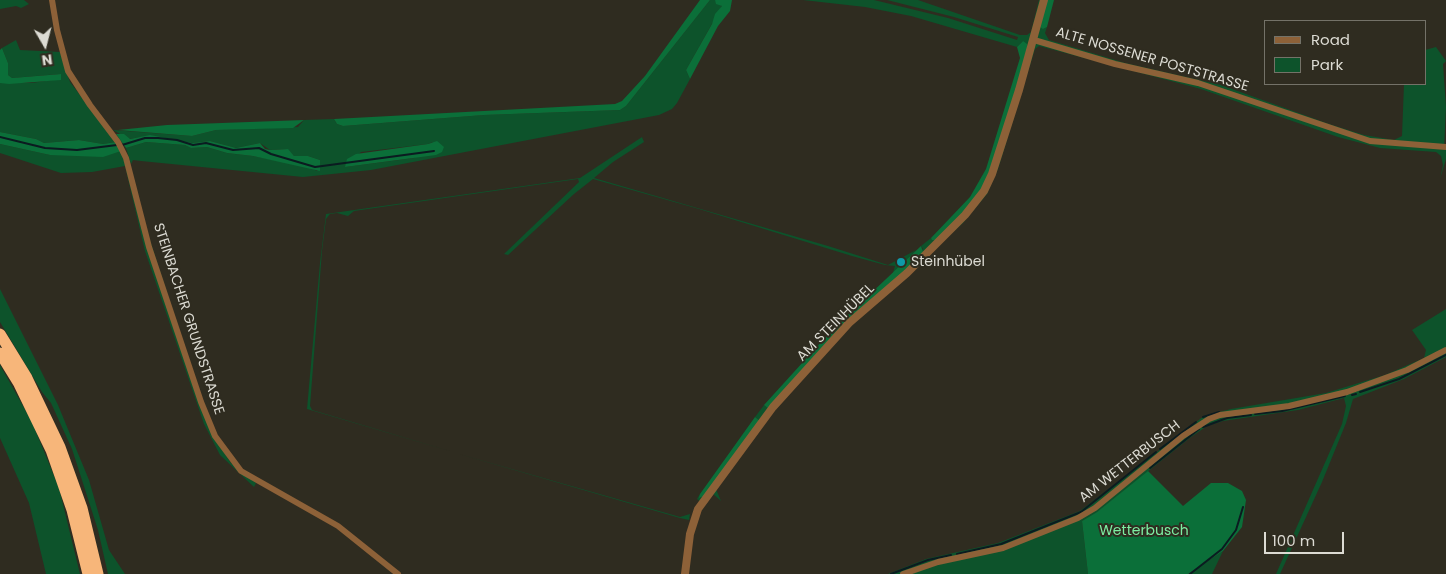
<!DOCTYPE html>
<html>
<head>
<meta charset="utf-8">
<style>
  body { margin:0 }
  #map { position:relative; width:1446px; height:574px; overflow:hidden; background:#2f2c20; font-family:Poppins,sans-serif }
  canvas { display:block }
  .legend { position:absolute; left:1264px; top:20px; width:162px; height:65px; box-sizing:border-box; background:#2f2c20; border:1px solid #747268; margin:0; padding:6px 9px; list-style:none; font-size:15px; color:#dcdbd3 }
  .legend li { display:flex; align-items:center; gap:10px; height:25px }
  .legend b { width:25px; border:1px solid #747268 }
  .north { position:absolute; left:20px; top:20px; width:50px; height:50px; -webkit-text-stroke:4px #2f2c20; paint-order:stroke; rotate:172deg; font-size:14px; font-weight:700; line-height:20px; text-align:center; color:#dcdbd3 }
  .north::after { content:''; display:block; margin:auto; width:18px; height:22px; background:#dcdbd3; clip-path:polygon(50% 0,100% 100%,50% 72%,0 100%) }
  .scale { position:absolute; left:1264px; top:532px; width:80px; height:22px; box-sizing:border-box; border:2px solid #dcdbd3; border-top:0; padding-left:6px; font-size:15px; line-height:18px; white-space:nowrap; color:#dcdbd3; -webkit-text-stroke:4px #2f2c20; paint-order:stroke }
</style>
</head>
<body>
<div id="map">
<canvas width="1446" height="574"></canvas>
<ul class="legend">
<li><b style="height:6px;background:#8d6138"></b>Road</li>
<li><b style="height:14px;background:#0d532b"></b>Park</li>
</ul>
<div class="north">N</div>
<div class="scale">100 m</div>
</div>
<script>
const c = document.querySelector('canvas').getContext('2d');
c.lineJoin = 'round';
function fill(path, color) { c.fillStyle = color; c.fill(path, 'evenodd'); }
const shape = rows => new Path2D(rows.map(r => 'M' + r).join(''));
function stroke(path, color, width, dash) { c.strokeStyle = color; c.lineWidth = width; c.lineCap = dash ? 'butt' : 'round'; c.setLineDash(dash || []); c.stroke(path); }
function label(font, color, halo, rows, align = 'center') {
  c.font = font + ' Poppins,sans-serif'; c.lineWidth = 4; c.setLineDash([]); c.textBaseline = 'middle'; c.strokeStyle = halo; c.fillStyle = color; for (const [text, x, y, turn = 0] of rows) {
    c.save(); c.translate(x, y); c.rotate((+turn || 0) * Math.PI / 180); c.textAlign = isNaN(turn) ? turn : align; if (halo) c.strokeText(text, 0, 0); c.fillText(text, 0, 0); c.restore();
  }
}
const green = shape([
  [0,0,24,0,29,4,21,8,16,6,0,9],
  [710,0,715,0,722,6,686,70,690,79,677,103,672,109,659,115,371,170,303,177,141,161,133,160,131,164,126,148,146,142,185,145,191,148,207,147,227,153,253,156,310,167,317,171,320,160,308,156,294,156,287,149,270,150,260,143,236,148,210,141,192,143,141,137,129,139,113,130,192,136,216,130,298,127,304,120,334,119,337,124,343,126,484,115,620,110,626,106],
  [433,142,414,158,345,167,361,152,428,144],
  [803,0,874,0,948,18,1017,40,1018,37,954,17,887,0,918,0,1020,35,1027,35,1031,32,1039,0,1047,0,1043,29,1047,27,1045,33,1049,40,1125,63,1221,85,1329,124,1364,135,1394,140,1402,136,1404,84,1425,84,1425,50,1436,47,1446,61,1443,64,1446,107,1444,149,1446,150,1446,159,1440,179,1443,165,1441,156,1436,152,1380,148,1338,137,1201,89,1039,46,1035,49,998,169,987,194,963,223,856,320,773,412,716,489,721,501,712,493,703,504,697,499,700,494,700,498,760,421,755,417,764,405,768,408,844,323,923,249,921,246,931,238,933,240,982,189,1013,100,1023,41,1017,47,911,16,865,7],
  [16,40,20,50,60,52,70,82,116,142,103,144,79,140,44,143,36,139,0,132,0,83,31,83,61,79,60,74,12,78,8,75,8,63,2,48],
  [642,137,644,142,613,162,594,178,828,246,888,265,916,250,892,276,895,266,885,265,852,256,699,209,593,179,574,194,508,255,504,254,579,182,578,179,354,211,348,216,337,213,330,214,326,219,322,251,310,406,312,410,453,452,307,409,320,263,326,214,580,178],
  [0,144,50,155,121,151,214,437,231,463,256,483,254,487,220,455,204,424,145,251,125,166,92,172,61,173,0,153],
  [0,289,58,405,89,480,109,550,125,574,108,574,98,530,72,449,51,403,42,392,0,322],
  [1446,309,1446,357,1404,379,1353,399,1346,423,1322,482,1280,574,1276,574,1342,424,1346,406,1344,398,1298,410,1223,421,1207,426,1191,437,1097,512,1082,521,1088,574,888,574,926,559,998,543,1080,511,1204,416,1231,409,1326,393,1385,375,1424,358,1426,350,1412,330],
  [0,365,32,422,59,488,80,574,46,574,29,503,0,438],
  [459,454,680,517,690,514,689,520,680,518],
  [1223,551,1212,574,1188,574]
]);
const forest = shape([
  [700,0,710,0,626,106,620,110,484,115,343,126,337,124,334,119,615,104,622,101,645,76],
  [715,0,732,0,730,11,718,26,690,79,686,70,712,24,715,14,722,6,716,4],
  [1047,0,1054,0,1047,27,1043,29,1040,27],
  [1023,41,1027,44,1027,53,996,155,982,189,970,207,936,240,932,240,931,238,970,197,986,169,1020,58,1017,47],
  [2,48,8,63,8,75,12,78,61,74,61,80,9,84,0,83,0,50],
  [304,120,293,128,216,130,192,136,118,130,167,125],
  [0,132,36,139,44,143,79,140,103,144,116,142,121,151,103,157,50,155,0,144],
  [116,134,124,134,130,139,150,135,192,143,210,141,236,148,260,143,265,149,270,150,288,149,294,156,308,156,320,160,320,171,253,156,227,153,207,147,191,148,185,145,146,142,126,148],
  [437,141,444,147,442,152,436,155,345,167,347,159,356,154,428,144],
  [921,246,923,252,905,271,844,324,769,409,764,405,833,329],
  [755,417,760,421,704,496,699,498,700,494],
  [1148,471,1183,506,1211,483,1228,483,1242,491,1246,500,1242,527,1223,551,1188,574,1088,574,1082,521,1097,512]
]);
const stream = shape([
  [0,137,45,148,77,150,117,145],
  [122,145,145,138,158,138,177,140,193,145,206,143,233,150,259,148,271,154,315,167,434,151],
  [1360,392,1399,379,1446,355],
  [1352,395,1356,394],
  [1255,414,1282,411,1345,396],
  [1203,417,1219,412],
  [1203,427,1227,418,1251,415],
  [1160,449,1196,422],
  [1150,468,1199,429],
  [957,554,1001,544,1081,512,1156,452],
  [891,574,928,560,951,555],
  [1190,574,1222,549,1236,530,1243,507]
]);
const minor = shape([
  [52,0,57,30,68,71,90,105,118,142,126,158,149,247,201,402,215,436,241,471,338,526,398,574],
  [1034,40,1115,64,1198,83,1370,141,1446,147],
  [903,574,938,562,1003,548,1078,518,1095,508,1183,436,1209,419,1220,415,1289,406,1347,392,1407,370,1446,350]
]);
const tertiary = shape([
  [685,574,690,534,698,509,773,407,849,323,907,273,965,215,984,191,992,174,1019,90,1044,0]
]);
const motorway = shape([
  [0,334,27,378,60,447,82,508,98,574],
  [0,353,19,384,51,450,72,510,88,574]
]);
const markers = [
  [901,262,5,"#0f9aa8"]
];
const streetNames = [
  ["ALTE NOSSENER POSTSTRASSE",1152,60,16],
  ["STEINBACHER GRUNDSTRASSE",188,319,72],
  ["AM STEINHÜBEL",836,323,-45],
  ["AM WETTERBUSCH",1130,462,-38]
];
const poiNames = [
  ["Steinhübel",911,262]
];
const parkNames = [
  ["Wetterbusch",1144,531]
];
fill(green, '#0d532b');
fill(forest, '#0b6f39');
stroke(stream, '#0b1b20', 2);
stroke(minor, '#8d6138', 6);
stroke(tertiary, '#8d6138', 8);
stroke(motorway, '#f7b67a', 11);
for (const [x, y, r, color] of markers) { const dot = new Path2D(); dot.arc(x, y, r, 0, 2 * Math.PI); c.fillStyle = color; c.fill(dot); stroke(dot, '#2f2c20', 2); }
label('14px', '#dcdbd3', '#2f2c20', streetNames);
label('14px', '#dcdbd3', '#2f2c20', poiNames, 'left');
label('14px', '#7deea2', '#2f2c20', parkNames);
</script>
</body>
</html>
